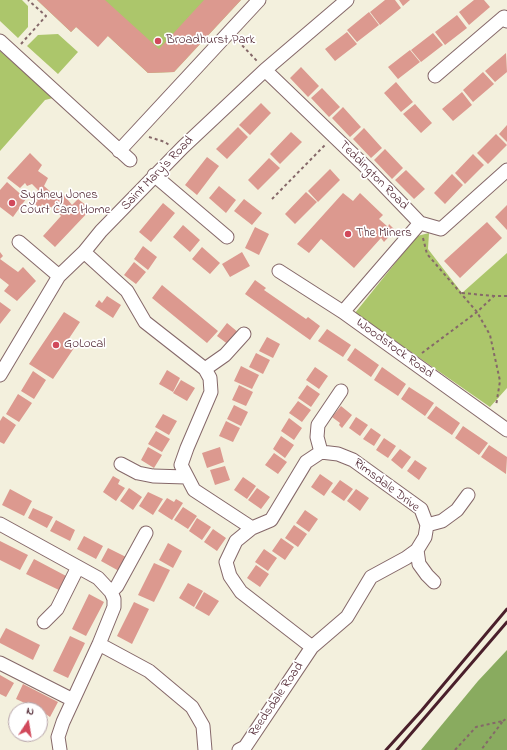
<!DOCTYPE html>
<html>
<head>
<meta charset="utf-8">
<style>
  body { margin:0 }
  #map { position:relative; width:507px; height:750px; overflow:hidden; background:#f3f0dd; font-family:"Indie Flower",sans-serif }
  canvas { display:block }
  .north { position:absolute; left:8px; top:702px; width:40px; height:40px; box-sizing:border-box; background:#fff; border:1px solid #b7a5aa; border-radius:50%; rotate:12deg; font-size:11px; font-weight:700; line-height:16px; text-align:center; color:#4a1f2b }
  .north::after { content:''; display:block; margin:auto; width:14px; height:18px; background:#d1495b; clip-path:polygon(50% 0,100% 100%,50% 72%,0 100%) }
</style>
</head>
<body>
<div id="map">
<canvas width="507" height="750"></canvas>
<div class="north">N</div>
</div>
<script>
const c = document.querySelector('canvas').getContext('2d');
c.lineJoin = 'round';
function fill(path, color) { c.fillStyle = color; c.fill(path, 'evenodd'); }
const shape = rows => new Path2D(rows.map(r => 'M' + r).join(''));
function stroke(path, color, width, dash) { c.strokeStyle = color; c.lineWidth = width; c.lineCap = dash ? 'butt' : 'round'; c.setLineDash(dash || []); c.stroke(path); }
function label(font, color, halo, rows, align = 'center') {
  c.font = font + ' "Indie Flower",sans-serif'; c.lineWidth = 3.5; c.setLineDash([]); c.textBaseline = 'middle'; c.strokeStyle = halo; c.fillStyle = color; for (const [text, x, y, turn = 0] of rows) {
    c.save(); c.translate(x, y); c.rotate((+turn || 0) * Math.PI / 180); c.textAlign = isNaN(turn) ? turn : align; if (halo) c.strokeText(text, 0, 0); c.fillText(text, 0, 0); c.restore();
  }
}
const green = shape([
  [0,0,22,0,28,6,28,27,18,38,0,21],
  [37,0,241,0,174,72,148,73,108,36,76,27,71,32],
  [58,34,78,52,58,74,27,46,38,35],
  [0,51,53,98,45,100,0,151],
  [429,233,428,249,462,293,507,253,507,388,490,407,355,313,417,236]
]);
const forest = shape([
  [507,650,507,750,421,750,478,681]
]);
const building = shape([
  [37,0,105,0,159,49,204,0,241,0,174,72,148,73,108,36,98,47,76,27,71,32],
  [385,0,395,0,401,8,380,25,370,12],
  [399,0,410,0,403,6],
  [474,0,484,0,490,7,469,25,459,12],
  [369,12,379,25,357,42,347,30],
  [457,15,467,28,445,45,435,32],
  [347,32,357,44,335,61,325,49],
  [433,33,443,45,421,62,411,50],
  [410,50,420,62,398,79,388,67],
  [506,53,507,72,495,82,485,71],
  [301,67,319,86,308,97,290,78],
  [483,72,494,84,473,102,463,90],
  [396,82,413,102,401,112,384,93],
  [322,88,340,107,329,117,311,98],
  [462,92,472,105,453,121,442,109],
  [261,103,271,113,250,135,239,125],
  [415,104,432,123,421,133,403,114],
  [343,107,361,127,350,137,332,118],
  [507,125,507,142,499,134],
  [238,127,248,137,227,159,216,149],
  [364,128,382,148,371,158,353,139],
  [291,132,302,142,280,164,270,154],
  [496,134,507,145,488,164,477,153],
  [385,149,403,168,392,179,374,160],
  [30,153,42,165,38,171,48,178,44,186,59,199,63,194,72,205,78,199,91,209,55,247,43,236,61,216,53,206,48,210,42,204,40,209,34,203,38,201,32,196,38,190,32,184,27,186,25,183,20,188,7,178],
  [473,154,484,165,465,184,455,173],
  [207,157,219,166,197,195,185,185],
  [269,158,280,168,258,190,248,180],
  [330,169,340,180,318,202,308,191],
  [406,170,425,189,414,199,395,180],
  [452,174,463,185,445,204,434,193],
  [7,182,26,199,13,217,0,207,0,190],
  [219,186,236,200,226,213,209,198],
  [306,192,317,202,295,224,285,214],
  [343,193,353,201,360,193,383,215,379,219,388,227,389,224,395,230,384,242,381,238,354,268,321,239,309,253,297,244],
  [244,199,262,213,252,225,234,211],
  [163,203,175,213,151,242,139,232],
  [507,205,507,230,495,217],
  [487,222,502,238,460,278,444,261],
  [183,225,200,240,190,252,173,237],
  [255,227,269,234,259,255,245,248],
  [143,246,157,257,148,270,134,259],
  [202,247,220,263,210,274,192,259],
  [0,252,3,256,0,259,18,272,23,267,36,281,17,301,4,291,9,285,0,278],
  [242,252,250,266,230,277,222,264],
  [134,262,146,272,136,284,124,275],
  [255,280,266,288,264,290,306,319,308,317,320,326,310,340,245,294],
  [162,285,218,331,207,343,152,298],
  [107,296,121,305,113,318,95,306,99,300,102,303],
  [0,302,11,310,0,324],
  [64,312,80,322,66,343,74,348,53,379,29,364],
  [227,323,239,333,229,345,217,336],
  [327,329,351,345,343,357,318,341],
  [267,337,280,344,273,358,259,351],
  [355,348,379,365,371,377,347,360],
  [256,353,270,360,263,374,249,367],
  [241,366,259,375,252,389,234,381],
  [315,367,328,376,319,389,306,380],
  [382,367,406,384,398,396,374,380],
  [167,370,180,378,173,392,159,384],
  [33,371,46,380,34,399,21,391],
  [181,380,195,388,187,401,173,393],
  [239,385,253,392,246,406,232,400],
  [307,385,320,394,311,407,298,398],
  [409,387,434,403,425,416,401,399],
  [18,394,32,403,19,422,6,414],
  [298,401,311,410,302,422,289,413],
  [234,405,248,412,241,426,227,419],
  [341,406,352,415,342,428,339,425,340,423,332,417],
  [436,406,460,423,452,435,427,418],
  [163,414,177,421,169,435,155,427],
  [3,416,16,425,4,444,0,442,0,421],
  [356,417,368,425,360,436,349,428],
  [289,418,302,428,294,440,281,431],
  [226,421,240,428,233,442,219,436],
  [463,426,488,443,479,455,455,438],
  [371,428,381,435,374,446,363,439],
  [156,431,170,439,162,452,148,444],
  [281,436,294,445,285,458,273,449],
  [384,438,396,446,388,458,376,450],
  [489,445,507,457,506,474,481,457],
  [148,447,162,455,154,468,141,460],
  [220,447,224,462,207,468,202,453],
  [400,449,411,457,402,469,391,460],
  [274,453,287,462,278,474,265,465],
  [415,460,427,468,419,480,407,471],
  [225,466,230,480,215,485,210,470],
  [320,474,333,483,324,496,311,487],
  [113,476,120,480,118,484,125,488,116,501,103,492],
  [243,477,256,486,247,499,234,490],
  [340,480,353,489,344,501,331,492],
  [129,488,142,497,133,510,120,501],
  [257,488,270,497,261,509,248,500],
  [10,489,32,501,24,516,2,505],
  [356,489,369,498,360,511,347,501],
  [148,492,163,499,153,515,139,506],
  [167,498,174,502,176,499,183,503,172,520,158,511],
  [183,507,197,516,188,529,174,520],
  [33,508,53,517,47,528,28,518],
  [305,510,318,519,309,532,296,523],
  [197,518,211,527,202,540,189,531],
  [56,520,75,530,70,541,50,531],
  [294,525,307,534,298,547,285,538],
  [213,529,226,538,217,551,204,542],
  [84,536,103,546,96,559,77,549],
  [281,538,294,547,285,560,272,551],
  [0,541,28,555,20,570,0,560],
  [168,543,182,551,173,568,159,560],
  [108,548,126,557,119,571,101,561],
  [264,549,277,558,268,571,255,562],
  [34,559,68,577,61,591,26,574],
  [154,563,170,570,154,602,138,595],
  [256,565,269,574,260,587,247,578],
  [188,583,203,591,194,607,179,598],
  [204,592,219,601,209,616,195,608],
  [89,594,104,602,86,636,72,629],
  [134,602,149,609,132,644,117,636],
  [6,628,40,645,33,660,0,643,0,639],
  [70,636,85,643,68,678,53,671],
  [0,675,14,683,6,697,0,694],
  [23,684,58,702,50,717,40,710,16,699]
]);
const path = shape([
  [238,41,257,61],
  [21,44,46,16,28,0],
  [149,137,165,142,169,145],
  [272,199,325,145],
  [423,238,427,254,477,312,490,335,500,381,496,406],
  [462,293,494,296],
  [422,353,477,312,494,296,507,296],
  [503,721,507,718],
  [455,750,476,727,503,721,481,750]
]);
const minor = shape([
  [0,41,130,160],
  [265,70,368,169,420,223,441,229,507,170],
  [435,76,504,17,507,21],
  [119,151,259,0],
  [154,175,227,237],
  [19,242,59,276],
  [84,252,127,291,145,322,205,369,210,378,211,392,187,448,181,465,194,490,252,528],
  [279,271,343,312,507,430],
  [343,312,420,223],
  [205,369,225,355,244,334],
  [0,375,59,276,84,252,101,231,183,147,265,70,347,0],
  [321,452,317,437,318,425,341,391],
  [121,464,138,473,153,476,186,477],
  [0,524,98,578,111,592,114,599,114,607,99,644,63,722,58,737,60,750],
  [427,525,442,521,457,510,468,495],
  [417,550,419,564,427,575,434,582],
  [111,592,117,586,146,533],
  [44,622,57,609,78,567],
  [99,644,149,671,192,707,203,726,205,750],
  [0,663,73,700],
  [239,750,245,747,312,647,347,617,371,577,406,558,417,550,425,537,427,525,421,509,353,460,338,454,321,452,306,462,271,520,252,528,236,541,226,562,230,576,241,592,312,647]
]);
const rail = shape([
  [386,750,422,710,507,609],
  [397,750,507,622]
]);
const markers = [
  [158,41,4,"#d1495b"],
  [12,203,4,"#d1495b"],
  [348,234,4,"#d1495b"],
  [56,345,4,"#d1495b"]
];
const poiNames = [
  ["Broadhurst Park",166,41],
  ["Sydney Jones",20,196],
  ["Court Care Home",20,211],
  ["The Miners",356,234],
  ["GoLocal",64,345]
];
const streetNames = [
  ["Saint Mary's Road",158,174,-46],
  ["Teddington Road",373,176,45],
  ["Woodstock Road",394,349,36],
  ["Rimsdale Drive",386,486,37],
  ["Reedsdale Road",277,700,-56]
];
fill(green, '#acc66b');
fill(forest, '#89ab5f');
fill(building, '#dc998f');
stroke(minor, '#856869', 15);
stroke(path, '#856869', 2, [3, 3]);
stroke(minor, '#fff', 13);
stroke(rail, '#4a1f2b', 3);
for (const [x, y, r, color] of markers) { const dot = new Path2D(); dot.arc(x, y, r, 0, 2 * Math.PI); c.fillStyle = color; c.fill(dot); stroke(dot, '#fff', 1.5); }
label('13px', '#4a1f2b', '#fff', poiNames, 'left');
label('13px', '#4a1f2b', '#fff', streetNames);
</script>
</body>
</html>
